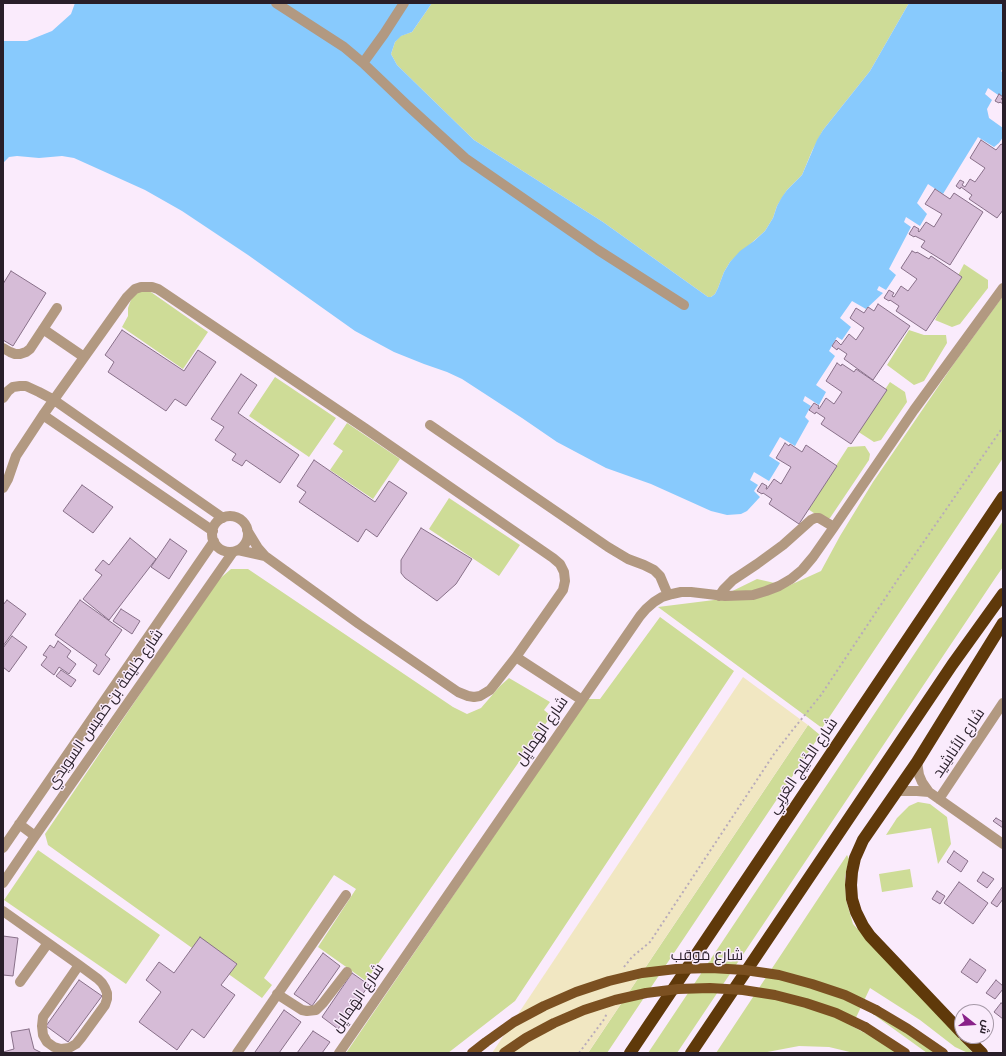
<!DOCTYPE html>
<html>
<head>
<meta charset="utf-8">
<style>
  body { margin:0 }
  #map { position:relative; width:1006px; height:1056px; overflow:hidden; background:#faebfc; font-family:Figtree,Cairo,sans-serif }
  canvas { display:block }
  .frame { position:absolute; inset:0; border:4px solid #281e29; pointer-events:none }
  .north { position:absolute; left:954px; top:1004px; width:40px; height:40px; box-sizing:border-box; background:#faebfc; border:1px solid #a699a8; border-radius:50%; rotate:107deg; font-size:11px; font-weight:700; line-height:16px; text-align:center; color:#281e29 }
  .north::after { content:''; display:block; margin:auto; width:14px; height:18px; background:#892289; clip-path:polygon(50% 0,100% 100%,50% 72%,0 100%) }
</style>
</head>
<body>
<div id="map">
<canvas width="1006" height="1056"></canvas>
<div class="frame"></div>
<div class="north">ش</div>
</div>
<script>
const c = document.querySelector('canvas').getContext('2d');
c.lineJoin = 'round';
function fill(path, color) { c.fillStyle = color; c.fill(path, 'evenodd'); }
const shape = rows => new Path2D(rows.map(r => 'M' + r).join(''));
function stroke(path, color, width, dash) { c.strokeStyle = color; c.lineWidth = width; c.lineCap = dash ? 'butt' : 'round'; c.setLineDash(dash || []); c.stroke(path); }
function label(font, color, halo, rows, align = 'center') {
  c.font = font + ' Figtree,Cairo,sans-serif'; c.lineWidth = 3; c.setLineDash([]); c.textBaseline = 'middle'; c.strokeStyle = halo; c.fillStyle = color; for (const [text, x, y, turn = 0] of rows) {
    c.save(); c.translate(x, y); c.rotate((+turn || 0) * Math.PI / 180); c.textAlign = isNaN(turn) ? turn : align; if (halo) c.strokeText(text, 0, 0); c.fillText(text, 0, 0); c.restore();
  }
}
const green = shape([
  [432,3,909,3,870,71,823,130,812,151,802,175,787,190,777,206,773,218,765,231,730,262,724,272,718,288,715,294,711,297,708,297,603,222,474,140,397,65,391,54,395,42,400,36,412,32],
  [964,264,988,280,988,288,960,324,952,327,935,320],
  [148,290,208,332,183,369,122,327,128,316,128,308,132,297,140,291],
  [1003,296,1003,458,822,728,658,607,714,600,757,579,788,586,821,571,840,536,873,482,955,362],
  [909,330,924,335,946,335,947,343,924,381,914,385,887,365],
  [275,377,336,418,309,457,249,416],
  [890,382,905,392,907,402,881,440,874,442,857,431],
  [347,423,400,459,373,499,330,470,343,451,333,444],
  [865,446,870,454,869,460,830,518,824,520,808,509,848,447],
  [449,498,520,545,499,576,429,529],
  [1003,521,1003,567,996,577,677,1053,648,1053],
  [231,569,248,569,453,707,467,714,481,708,500,686,509,678,550,702,544,710,551,716,366,981,318,947,356,889,334,875,264,978,272,985,262,998,48,845,45,834,216,582],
  [660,617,734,671,515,1001,448,1053,346,1053,587,699,600,699],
  [808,725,820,735,607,1053,588,1053],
  [918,802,930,804,947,817,951,844,938,864,931,828,886,835,897,818,909,806],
  [38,850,160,935,126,984,4,900],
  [847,855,849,859,845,877,846,900,853,924,973,1053,968,1053,955,1047,920,1020,870,988,852,1026,891,1047,898,1053,854,1053,829,1047,799,1046,762,1053,716,1053],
  [910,869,913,887,882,892,879,874],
  [866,1009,916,1038,938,1053,927,1053]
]);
const sand = shape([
  [743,677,808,725,588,1053,492,1053]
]);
const water = shape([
  [75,3,432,3,412,32,401,36,395,42,391,54,397,65,474,140,603,222,708,297,711,297,715,294,718,288,724,272,730,262,740,251,754,241,765,231,773,218,777,206,782,197,787,190,802,175,817,140,823,130,870,71,909,3,1003,3,1003,68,1001,71,1003,73,1003,94,1001,97,988,88,985,94,992,100,987,109,989,118,1003,128,1003,137,999,143,994,147,978,137,943,194,928,184,917,203,927,214,920,226,906,217,904,222,911,227,889,269,896,275,886,290,879,286,877,290,883,293,866,309,852,301,840,318,851,327,842,340,837,337,829,351,835,356,816,385,826,392,819,405,805,396,803,401,811,406,805,417,809,421,795,446,780,437,769,456,780,463,769,481,754,472,750,480,758,485,754,491,760,497,747,511,741,514,727,515,711,511,651,484,606,468,557,442,522,418,462,379,447,372,424,364,394,352,355,331,248,255,182,211,145,190,74,158,62,156,39,158,17,156,9,157,3,163,3,41,27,41,52,31,71,14]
]);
const building = shape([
  [999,94,1003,97,1001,99,1003,100,1003,104,1000,102,999,103,995,101,999,94],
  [981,140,996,150,1001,144,1003,145,1003,210,997,218,969,199,972,195,961,187,960,189,956,186,960,180,964,182,962,185,965,187,970,179,975,182,985,168,970,158,981,140],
  [935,189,950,199,954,193,983,212,950,265,921,247,925,241,915,236,914,237,909,234,914,226,919,229,918,231,919,232,926,222,934,227,942,214,925,204,935,189],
  [912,251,916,253,917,252,929,259,931,256,962,277,926,331,896,311,899,306,890,300,889,301,884,298,889,290,894,293,892,296,894,297,901,286,908,291,917,279,901,268,912,251],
  [11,271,46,293,13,346,3,340,3,284,11,271],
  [878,304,910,326,873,380,844,359,847,354,838,348,837,350,832,346,836,340,841,345,849,334,856,340,864,328,850,318,856,308,864,313,868,307,874,311,878,304],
  [122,330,184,371,198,350,216,362,186,406,175,399,166,411,108,372,114,362,105,355,122,330],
  [837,363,841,366,842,364,854,372,856,369,887,390,851,444,821,424,825,418,816,412,815,414,809,410,814,403,819,406,818,408,819,409,826,398,834,404,842,392,826,381,837,363],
  [241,374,257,385,238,413,299,455,280,483,246,460,242,466,232,460,236,454,215,440,224,427,211,419,241,374],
  [785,443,789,446,790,444,802,452,806,445,837,466,799,524,769,504,772,499,763,493,762,494,757,491,762,483,767,486,766,489,767,489,774,479,781,484,791,467,776,458,785,443],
  [314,460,375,502,389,481,407,493,377,537,366,529,358,542,299,502,306,492,297,486,314,460],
  [82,485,113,507,93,533,63,511,82,485],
  [421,528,472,559,456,584,437,601,405,578,401,573,401,560,421,528],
  [130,538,156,559,109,620,83,599,102,575,95,570,103,560,109,565,130,538],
  [170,539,187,551,169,579,151,567,170,539],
  [7,600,26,614,3,646,3,605,7,600],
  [80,600,122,630,105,655,110,659,99,675,93,671,97,665,55,635,80,600],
  [121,609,140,621,132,634,113,621,121,609],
  [12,636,27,647,9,672,3,667,3,648,12,636],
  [58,641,71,651,67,657,76,664,69,674,59,667,54,675,41,665,47,657,43,655,50,645,54,648,58,641],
  [61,670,76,680,71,687,56,676,61,670],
  [996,818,1003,822,1003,828,993,821,996,818],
  [954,851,968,861,961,872,947,862,954,851],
  [983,872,994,879,987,888,977,881,983,872],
  [959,882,988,903,973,924,944,903,959,882],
  [1003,886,1003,899,997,907,991,903,1003,886],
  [937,891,945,896,940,904,932,899,937,891],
  [3,936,18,938,13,976,3,975,3,936],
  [200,937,237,964,221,985,235,995,204,1038,192,1029,177,1050,139,1022,161,992,146,980,159,962,174,973,200,937],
  [323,953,340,966,312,1006,294,994,323,953],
  [970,959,986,970,977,983,961,972,970,959],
  [352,973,369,985,338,1029,322,1017,352,973],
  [79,980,102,996,68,1042,46,1026,79,980],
  [996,980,1003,986,1003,989,995,999,986,993,996,980],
  [1001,1003,1003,1004,1003,1019,994,1012,1001,1003],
  [284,1010,301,1022,279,1053,256,1053,255,1052,284,1010],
  [29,1029,34,1049,42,1053,3,1053,3,1052,14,1049,11,1032,29,1029],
  [313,1031,330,1042,322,1053,297,1053,313,1031]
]);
const path = shape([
  [624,967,632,957,650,942,774,754,791,732,821,695,898,579,1003,427],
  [579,1053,605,1018,607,1012]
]);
const minor = shape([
  [276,3,344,47,363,63,407,105,465,158,598,250,684,305],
  [363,63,384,34,404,3],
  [43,329,84,357],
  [3,348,10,352,15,354,20,354,26,352,30,349,57,308],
  [3,398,8,391,13,387,20,386,26,386,39,392,54,400,223,518],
  [430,425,608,547,628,559,644,565,654,570,660,576,668,595],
  [3,488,8,479,16,456,43,415],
  '212 534a18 18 0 1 1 36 0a18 18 0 1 1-36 0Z',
  [213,531,43,415,127,297,135,289,141,287,152,287,158,289,366,429,553,558,560,564,564,572,565,581,563,590,516,657,494,685,490,690,480,696,474,697,468,696,458,692,359,624,265,556,258,548,247,530],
  [238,550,265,556],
  [719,596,724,589,733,580,757,564,783,545,811,520,815,518,819,518,834,527],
  [516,657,582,700],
  [917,762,919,775,922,782,929,792,1003,844],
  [898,791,917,791,929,792],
  [939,799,1003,703],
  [19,824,35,836],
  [3,848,214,541],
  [3,883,35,836,233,552],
  [3,911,79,965,98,979,102,983,105,988,107,993,107,999,105,1005,81,1038,76,1044,69,1048,61,1049,54,1047,47,1042,43,1035,42,1026,43,1017,48,1010,79,965],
  [20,982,48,943],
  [277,994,302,1010,307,1011,316,1010,323,1003,347,972],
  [237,1053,346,895],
  [339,1053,640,616,646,609,654,602,662,597,672,594,681,592,691,592,725,596,753,595,766,591,779,586,791,579,802,570,813,557,834,527,914,410,1003,288]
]);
const major = shape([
  [876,1010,908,1029,943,1053],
  [865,1027,905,1053]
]);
const highway = shape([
  [962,1033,870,936,863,926,856,912,852,899,851,885,852,872,855,858,863,840,917,762,1003,623],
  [965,1036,982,1053],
  [630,1053,1003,497],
  [691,1053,952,665,1003,594]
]);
const majorBridge = shape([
  [472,1053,486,1042,514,1022,544,1006,576,992,609,981,642,973,676,969,711,968,745,970,779,975,812,984,845,995,876,1010],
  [504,1053,526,1038,554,1023,584,1010,615,1000,646,993,678,989,710,988,743,990,775,995,806,1003,836,1013,865,1027]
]);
const streetNames = [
  ["شارع خليفة بن خميس السويدي",105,709,-55],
  ["شارع الهَمايِل",542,731,-55],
  ["شارع الأناشِيد",959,743,-56],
  ["شارع الخَلِيج العَربِي",803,766,-56],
  ["شارع مَوقب",707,956],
  ["شارع الهَمايِل",358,998,-55]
];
fill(green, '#cedc97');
fill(sand, '#f1e7c2');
fill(water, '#88cafd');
fill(building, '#d6bcd7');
stroke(building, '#887089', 1);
stroke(path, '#b8abba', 2, [2, 3]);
stroke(minor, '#b29981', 10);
stroke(major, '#7b5021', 10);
stroke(highway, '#5f390a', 12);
stroke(majorBridge, '#7b5021', 10);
label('15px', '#281e29', '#faebfc', streetNames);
</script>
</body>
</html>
